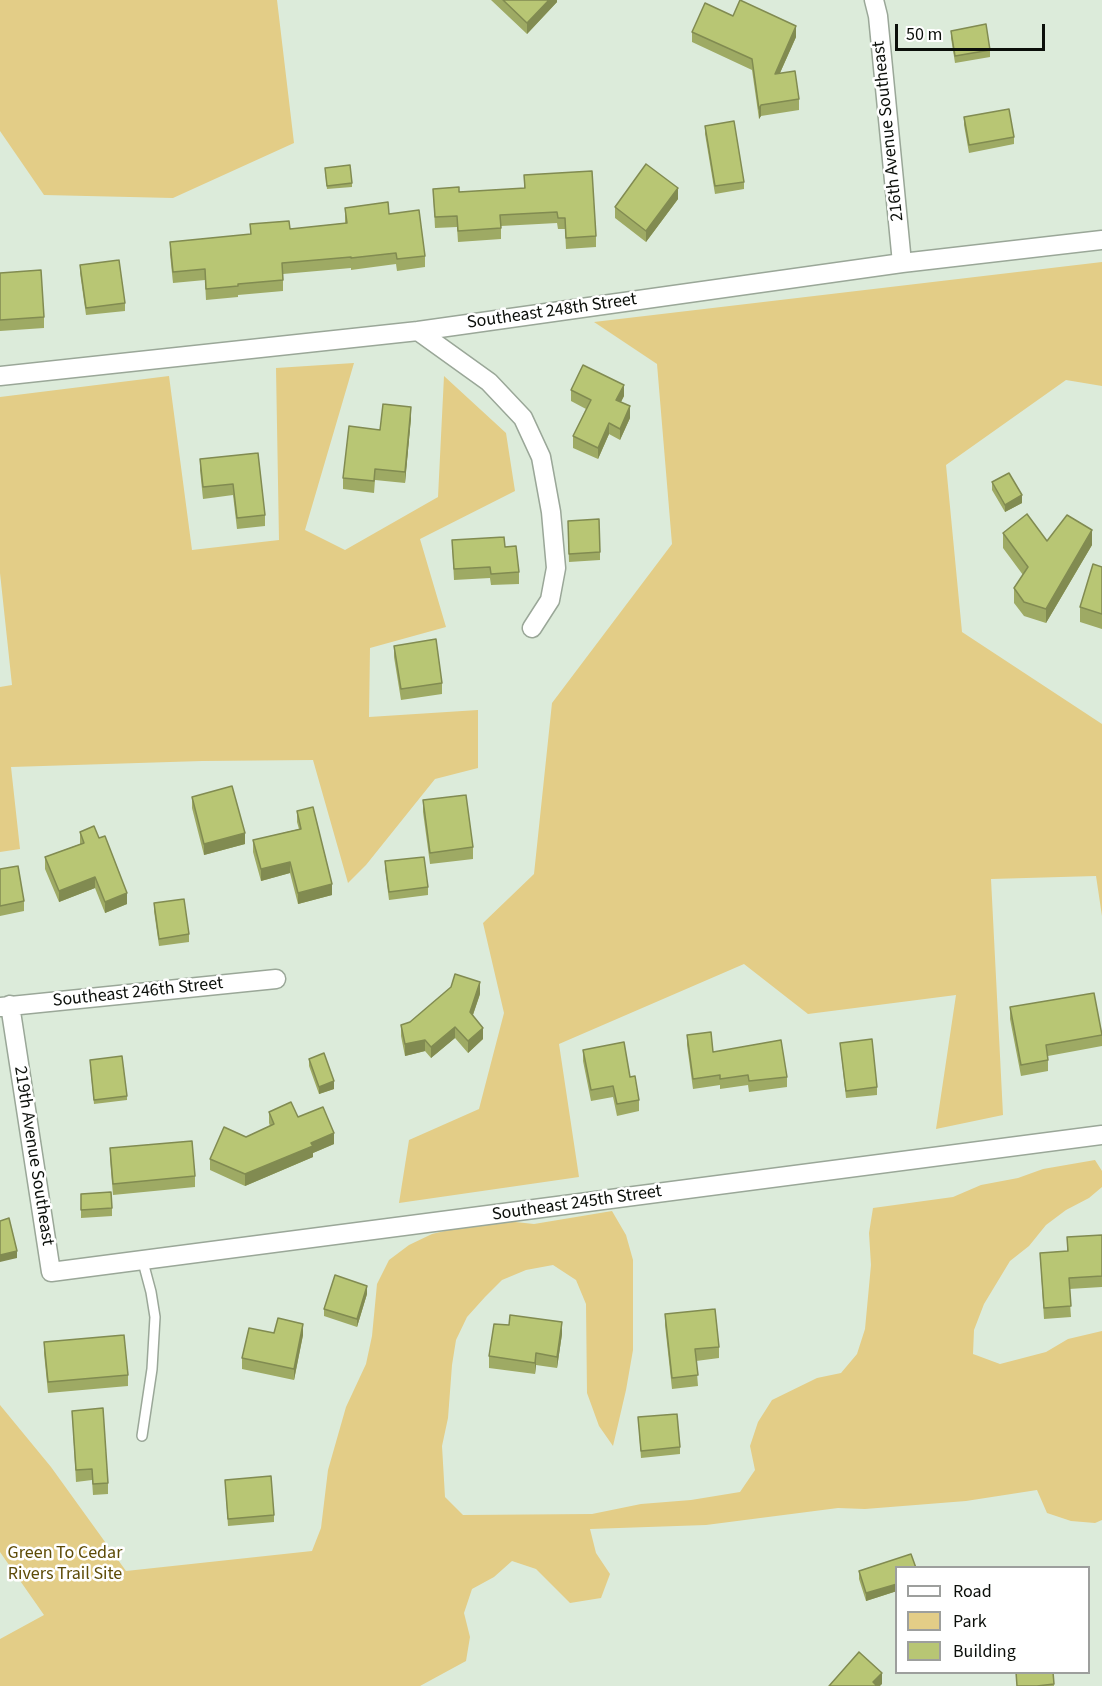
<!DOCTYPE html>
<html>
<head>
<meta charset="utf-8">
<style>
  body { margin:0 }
  #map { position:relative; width:1102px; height:1686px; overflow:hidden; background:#dcebda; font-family:"Source Sans 3",sans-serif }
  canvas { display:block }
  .legend { position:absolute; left:895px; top:1566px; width:195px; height:108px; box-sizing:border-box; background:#fff; border:2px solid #9d9f9d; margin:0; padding:8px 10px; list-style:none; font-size:18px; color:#0b0f0a }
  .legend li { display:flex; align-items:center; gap:12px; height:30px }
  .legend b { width:30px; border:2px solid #9d9f9d }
  .scale { position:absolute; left:895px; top:24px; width:150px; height:27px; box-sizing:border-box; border:3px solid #0b0f0a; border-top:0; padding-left:8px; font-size:18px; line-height:21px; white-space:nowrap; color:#0b0f0a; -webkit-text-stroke:4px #fff; paint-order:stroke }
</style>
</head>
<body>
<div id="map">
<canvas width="1102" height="1686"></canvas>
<ul class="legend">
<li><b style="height:8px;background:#fff"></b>Road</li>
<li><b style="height:16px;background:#e3cd87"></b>Park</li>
<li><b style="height:16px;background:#b8c674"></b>Building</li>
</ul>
<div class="scale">50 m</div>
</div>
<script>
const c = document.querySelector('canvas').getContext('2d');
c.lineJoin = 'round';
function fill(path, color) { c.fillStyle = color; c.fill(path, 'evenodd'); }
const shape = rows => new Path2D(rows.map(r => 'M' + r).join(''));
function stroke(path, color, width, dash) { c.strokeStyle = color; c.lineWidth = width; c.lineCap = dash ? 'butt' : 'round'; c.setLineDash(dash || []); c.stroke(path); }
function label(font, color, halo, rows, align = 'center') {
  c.font = font + ' "Source Sans 3",sans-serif'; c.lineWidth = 5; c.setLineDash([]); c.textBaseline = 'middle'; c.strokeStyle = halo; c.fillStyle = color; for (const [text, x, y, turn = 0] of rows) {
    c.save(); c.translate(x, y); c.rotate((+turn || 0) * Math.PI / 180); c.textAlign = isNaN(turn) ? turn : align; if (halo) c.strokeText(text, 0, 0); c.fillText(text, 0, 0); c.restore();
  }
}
const green = shape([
  [0,0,277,0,294,143,173,198,44,195,0,131],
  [1102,262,1102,386,1066,380,946,465,962,632,1102,724,1102,916,1096,876,991,879,1003,1115,936,1129,956,995,808,1014,744,964,559,1044,579,1177,399,1203,409,1140,479,1109,504,1013,483,923,534,874,552,703,672,544,657,364,594,322],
  [354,363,305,530,345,550,438,497,444,376,506,433,515,491,420,539,446,627,370,648,369,717,478,710,478,768,435,779,366,865,348,883,313,760,202,761,11,767,20,849,0,852,0,687,12,685,0,573,0,397,169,376,192,550,279,540,276,368],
  [1095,1160,1102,1171,1102,1187,1089,1198,1066,1210,1046,1225,1029,1246,1010,1261,984,1304,974,1330,973,1354,1000,1364,1046,1352,1068,1339,1102,1331,1102,1520,1095,1523,1071,1521,1047,1513,1037,1490,966,1501,865,1509,838,1508,706,1525,590,1529,596,1553,610,1574,601,1598,570,1603,536,1569,512,1561,494,1577,472,1589,464,1613,470,1637,466,1661,420,1686,0,1686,0,1639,44,1615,0,1552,0,1405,51,1467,126,1571,312,1551,321,1528,328,1470,346,1407,366,1364,372,1336,377,1284,389,1260,409,1245,432,1234,457,1228,506,1221,534,1224,612,1211,626,1235,633,1260,633,1350,626,1390,613,1446,599,1426,587,1393,586,1304,576,1280,553,1265,526,1270,502,1280,485,1297,467,1317,456,1340,452,1365,448,1418,442,1446,445,1497,463,1515,592,1514,641,1504,691,1500,740,1492,755,1470,750,1446,758,1422,772,1400,817,1378,841,1373,857,1354,865,1329,871,1265,869,1233,873,1208,953,1197,981,1185,1018,1178,1043,1169]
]);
const lane = shape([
  [142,1436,152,1369,155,1317,151,1292,143,1262]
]);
const street = shape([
  [874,0,878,16,902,263],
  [418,331,489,382,523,418,541,457,551,512,556,568,550,600,532,628],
  [0,376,418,331,902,263,1102,240],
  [10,1005,51,1272,1102,1135],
  [0,1007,276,979]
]);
const wall = shape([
  [491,0,557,0,557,2,527,34],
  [733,16,796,37,780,73,799,99,799,110,761,116,759,119,752,70,692,42,692,32],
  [951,31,990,50,990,57,955,63,951,38],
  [964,117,1014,137,1014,144,969,153,964,125],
  [705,126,744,182,744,189,715,194,705,134],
  [325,171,352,183,352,187,327,189],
  [524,175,596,236,596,247,566,249,565,229,558,229,557,223,501,226,501,239,458,242,457,227,435,228,433,189,459,192,524,188],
  [678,199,646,242,615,218,615,207],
  [345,208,389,214,425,256,425,267,397,271,396,264,351,270,351,268,283,274,283,291,238,295,238,297,206,300,205,280,173,283,170,254,170,242,250,235,250,224,290,229,345,223],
  [80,265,125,303,125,311,86,315,80,273],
  [0,273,44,317,44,328,0,331],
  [571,390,624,396,621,402,630,418,620,440,609,434,598,459,573,448,573,436,586,409,571,401],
  [411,418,405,483,375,480,374,493,343,489,343,478,380,430],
  [258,453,265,515,265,526,237,529,233,495,203,499,200,470,200,459],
  [992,482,1022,503,1005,512,992,490],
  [568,528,600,552,600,560,569,562],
  [1003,533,1047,541,1092,545,1046,623,1024,616,1014,603,1014,588,1023,575,1003,548],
  [452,540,505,547,519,572,519,584,491,585,490,578,454,580],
  [1102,567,1102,629,1080,622,1080,607],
  [394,646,442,683,442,694,401,700,394,657],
  [192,797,245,844,204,855,192,808],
  [423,800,473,847,473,859,430,864,423,812],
  [297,811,332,895,298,904,290,873,261,881,253,852,253,840,299,829,297,822],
  [80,832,127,904,105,913,95,888,59,902,45,869,45,857,80,844],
  [385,861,428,887,428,895,389,900,385,869],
  [0,869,24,901,24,911,0,916],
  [154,903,189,934,189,942,159,946,154,911],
  [480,994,473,1015,483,1039,468,1053,455,1038,431,1058,425,1051,405,1056,401,1036,401,1025,410,1022],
  [1010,1007,1102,1035,1102,1046,1048,1056,1048,1071,1021,1076,1010,1019],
  [687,1035,713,1052,787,1077,787,1087,749,1092,748,1085,720,1089,720,1085,693,1089,687,1045],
  [840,1043,877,1087,877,1095,846,1098],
  [583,1050,630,1077,639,1100,639,1111,617,1116,613,1097,591,1101,583,1061],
  [309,1059,334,1089,319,1094,309,1066],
  [90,1064,127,1096,127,1100,94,1104],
  [269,1112,298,1117,334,1144,313,1153,313,1157,245,1186,210,1170,210,1159,246,1137,270,1126,269,1123],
  [110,1148,195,1176,195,1187,113,1195,110,1159],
  [81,1194,112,1208,112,1216,81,1218],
  [1102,1235,1102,1287,1069,1289,1071,1317,1044,1319,1040,1253,1067,1251,1067,1237],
  [367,1294,357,1327,324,1316,324,1309],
  [665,1314,719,1347,719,1358,696,1361,698,1386,672,1389,665,1325],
  [274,1333,303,1335,294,1380,242,1369,242,1358],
  [562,1334,557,1368,536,1365,535,1374,489,1368,489,1356],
  [44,1342,128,1375,128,1386,48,1393,44,1353],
  [72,1411,108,1483,108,1494,93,1495,92,1480,76,1482],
  [638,1417,680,1447,680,1454,641,1458],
  [225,1480,274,1515,274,1522,228,1526],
  [897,1568,897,1591,866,1601,859,1579,859,1571],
  [1016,1672,1053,1672,1054,1686,1017,1686]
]);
const shadedWall = shape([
  [549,0,557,0,557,2,527,34,527,23],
  [796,26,796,37,775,84,775,74],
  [761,105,761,116,759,119,759,109],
  [678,188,678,199,646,242,646,231],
  [624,385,624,396,616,411,616,400],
  [630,406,630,418,620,440,620,429],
  [411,407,411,418,405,483,405,472],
  [609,423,609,434,598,459,598,448],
  [1022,495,1022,503,1005,512,1005,505],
  [1092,530,1092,545,1046,623,1046,609],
  [245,833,245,844,204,855,204,844],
  [290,862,290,873,261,881,261,869],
  [95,877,95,888,59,902,59,891],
  [332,884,332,895,298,904,298,893],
  [127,893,127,904,105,913,105,902],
  [480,982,480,994,470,1023,470,1012],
  [455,1027,455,1038,431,1058,431,1047],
  [483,1028,483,1039,468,1053,468,1041],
  [425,1040,425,1051,405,1056,405,1044],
  [334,1081,334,1089,319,1094,319,1087],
  [334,1133,334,1144,313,1153,313,1157,245,1186,245,1174,311,1143],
  [17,1251,17,1258,0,1262,0,1255],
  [367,1286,367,1294,357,1327,357,1319],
  [562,1322,562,1334,557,1368,557,1357],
  [303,1324,303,1335,294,1380,294,1369],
  [536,1353,536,1365,535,1374,535,1363],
  [897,1584,897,1591,866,1601,866,1593],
  [882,1673,882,1684,880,1686,873,1686,873,1682]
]);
const building = shape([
  [503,0,549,0,527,23,503,0],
  [740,0,796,26,775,74,795,71,799,99,761,105,759,109,752,59,692,32,705,3,733,16,740,0],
  [986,24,990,50,955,56,951,31,986,24],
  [1009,109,1014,137,969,145,964,117,1009,109],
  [734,121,744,182,715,186,705,126,734,121],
  [646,164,678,188,646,231,615,207,646,164],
  [350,165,352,183,327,186,325,168,350,165],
  [592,171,596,236,566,238,565,218,558,218,557,212,500,215,501,228,458,231,457,216,435,217,433,189,459,187,459,192,525,188,524,175,592,171],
  [388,202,389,214,419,210,425,256,397,259,396,253,351,258,351,257,282,263,283,280,238,284,238,286,206,289,205,269,173,272,170,242,251,234,250,224,289,221,290,229,347,223,345,208,388,202],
  [119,260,125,303,86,308,80,265,119,260],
  [41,270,44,317,0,320,0,273,41,270],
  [583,365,624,385,616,400,630,406,620,429,609,423,598,448,573,436,591,400,571,390,583,365],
  [383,404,411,407,405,472,375,469,374,481,343,478,349,426,380,430,383,404],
  [258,453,265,515,237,518,233,484,203,487,200,459,258,453],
  [1009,473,1022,495,1005,505,992,482,1009,473],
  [1027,514,1047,541,1067,515,1092,530,1046,609,1024,602,1014,588,1028,567,1003,533,1027,514],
  [599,519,600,552,569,554,568,521,599,519],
  [504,537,505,547,516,546,519,572,491,574,490,567,454,569,452,540,504,537],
  [1093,564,1102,567,1102,614,1080,607,1093,564],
  [436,639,442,683,401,689,394,646,436,639],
  [232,786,245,833,204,844,192,797,232,786],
  [466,795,473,847,430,853,423,800,466,795],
  [313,807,332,884,298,893,290,862,261,869,253,840,301,829,297,811,313,807],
  [94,826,99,838,105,836,127,893,105,902,95,877,59,891,45,857,84,843,80,832,94,826],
  [424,857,428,887,389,892,385,861,424,857],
  [18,866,24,901,0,906,0,869,18,866],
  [184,899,189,934,159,939,154,903,184,899],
  [455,974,480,982,470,1012,483,1028,468,1041,455,1027,431,1047,425,1040,405,1044,401,1025,410,1022,451,987,455,974],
  [1094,993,1102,1035,1046,1045,1048,1060,1021,1065,1010,1007,1094,993],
  [711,1032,713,1052,781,1040,787,1077,749,1081,748,1075,720,1079,720,1075,693,1079,687,1035,711,1032],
  [872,1039,877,1087,846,1091,840,1043,872,1039],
  [624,1042,630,1077,635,1076,639,1100,617,1104,613,1086,591,1090,583,1050,624,1042],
  [324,1053,334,1081,319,1087,309,1059,324,1053],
  [122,1056,127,1096,94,1100,90,1060,122,1056],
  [291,1102,298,1117,323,1107,334,1133,311,1143,313,1146,245,1174,210,1159,224,1127,246,1137,274,1124,269,1112,291,1102],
  [192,1141,195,1176,113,1184,110,1148,192,1141],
  [111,1192,112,1208,81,1210,81,1194,111,1192],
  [9,1218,17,1251,0,1255,0,1221,9,1218],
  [1102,1235,1102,1276,1069,1278,1071,1306,1044,1308,1040,1253,1068,1251,1067,1237,1102,1235],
  [335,1275,367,1286,357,1319,324,1309,335,1275],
  [715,1309,719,1347,695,1349,698,1375,672,1378,665,1314,715,1309],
  [510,1315,562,1322,557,1357,536,1353,535,1363,489,1356,494,1324,509,1325,510,1315],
  [278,1318,303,1324,294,1369,242,1358,249,1328,274,1333,278,1318],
  [124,1335,128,1375,48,1382,44,1342,124,1335],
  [103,1408,108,1483,93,1484,92,1469,76,1470,72,1411,103,1408],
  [677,1414,680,1447,641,1451,638,1417,677,1414],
  [271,1476,274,1515,228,1519,225,1480,271,1476],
  [911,1554,916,1568,897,1568,897,1584,866,1593,859,1571,911,1554],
  [859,1652,882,1673,873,1682,877,1686,829,1686,859,1652],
  [1016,1672,1053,1672,1054,1684,1037,1686,1017,1686,1016,1672]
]);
const streetNames = [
  ["216th Avenue Southeast",889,131,-96],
  ["Southeast 248th Street",552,312,-8],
  ["Southeast 246th Street",138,993,-6],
  ["219th Avenue Southeast",33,1156,81],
  ["Southeast 245th Street",577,1204,-8]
];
const parkNames = [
  ["Green To Cedar",65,1554],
  ["Rivers Trail Site",65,1575]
];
fill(green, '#e3cd87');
stroke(lane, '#9aa798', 12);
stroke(street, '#9aa798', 21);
stroke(lane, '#fff', 9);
stroke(street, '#fff', 18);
fill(wall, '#9eaa64');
fill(shadedWall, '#818b51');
fill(building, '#b8c674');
stroke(building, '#818b51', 1.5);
label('18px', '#0b0f0a', '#fff', streetNames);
label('18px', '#5d4b07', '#fff', parkNames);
</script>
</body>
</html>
